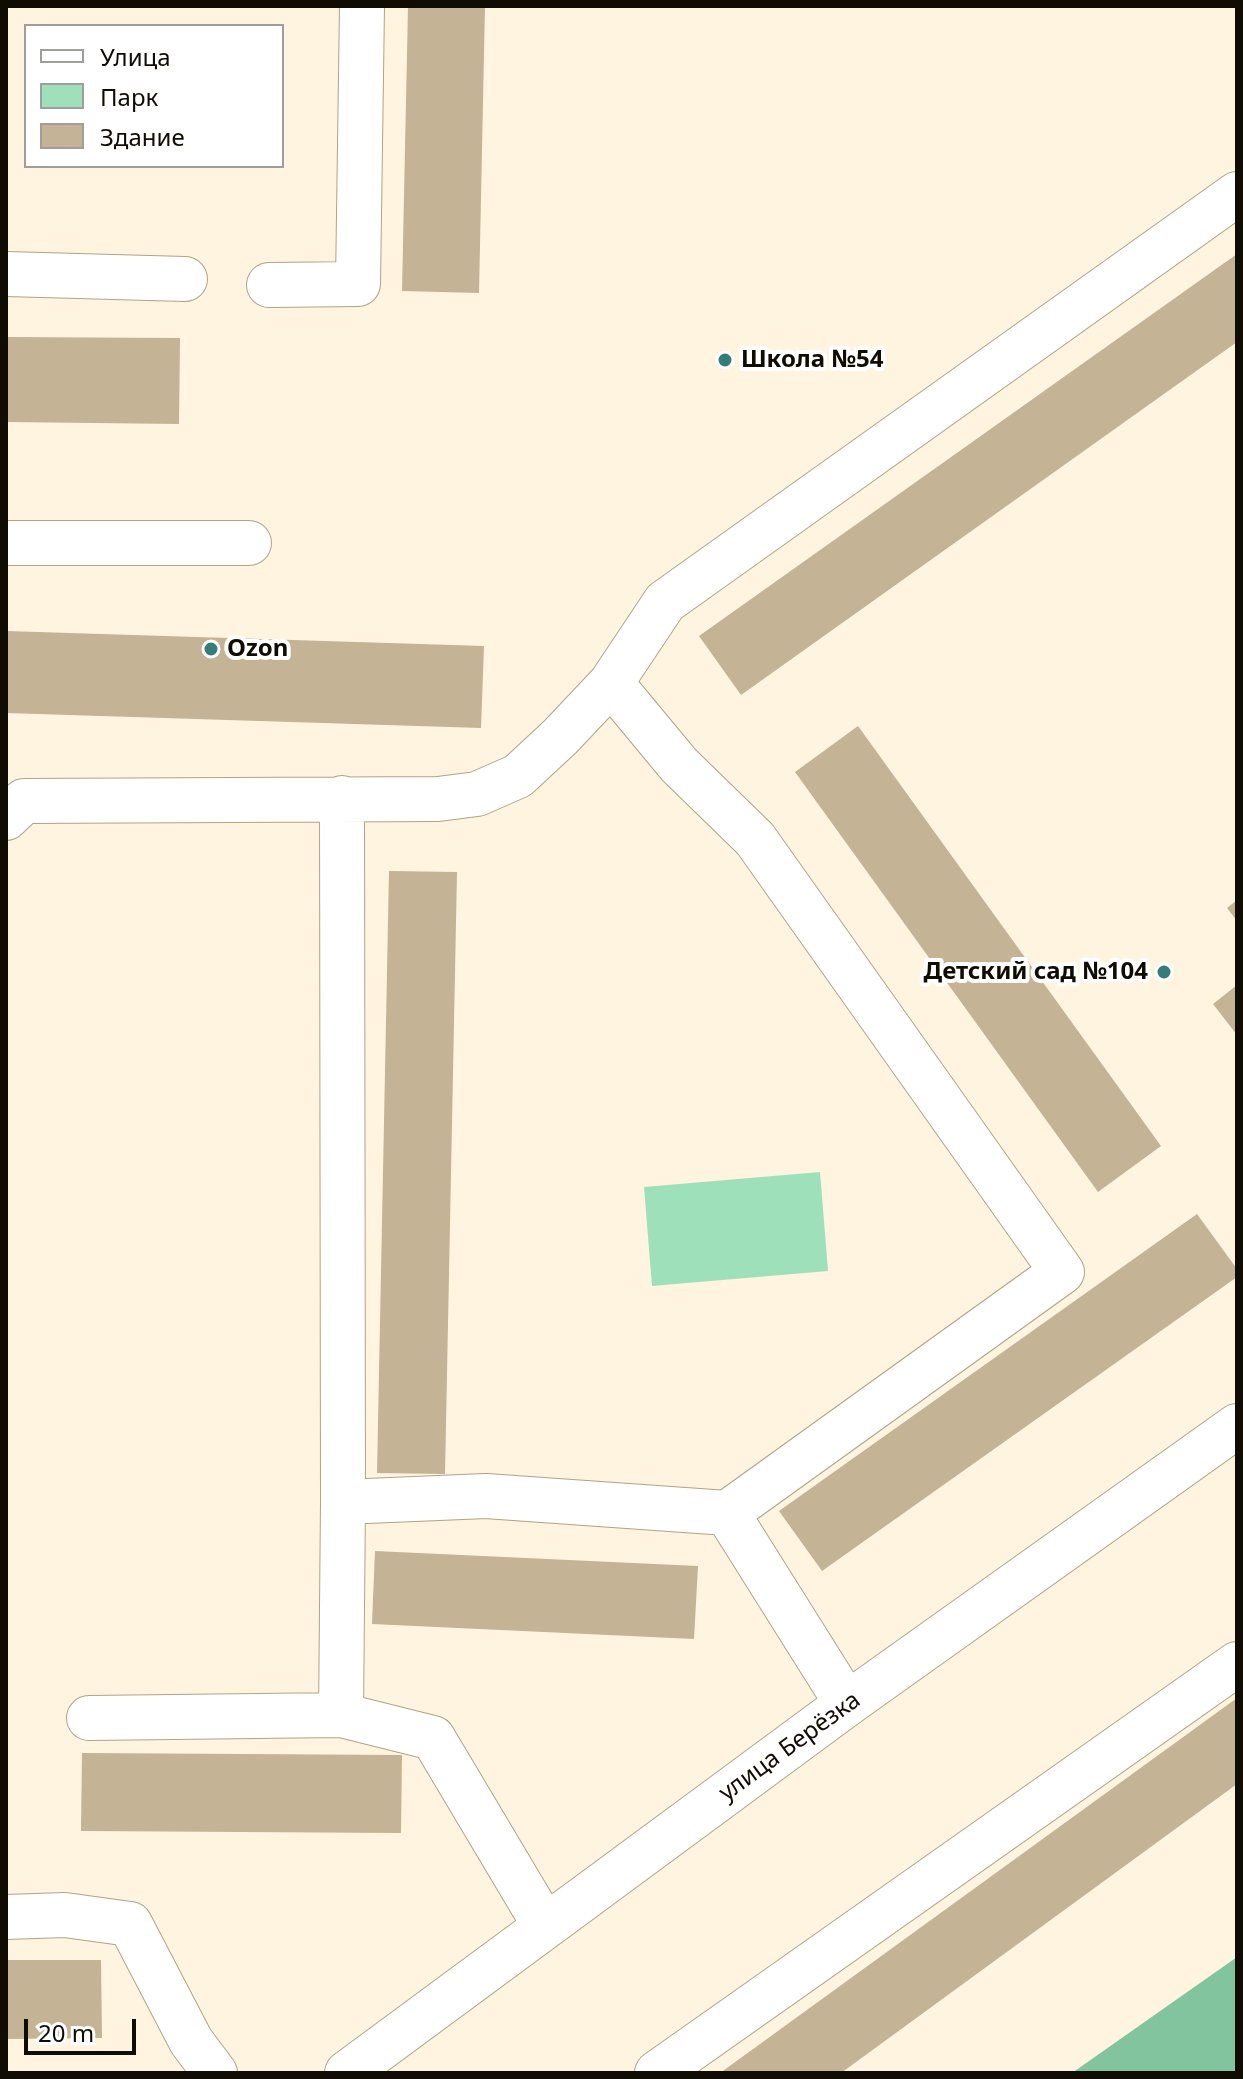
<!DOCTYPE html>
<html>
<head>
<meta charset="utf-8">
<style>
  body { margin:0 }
  #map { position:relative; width:1243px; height:2079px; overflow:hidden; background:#fef4e0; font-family:"Noto Sans",sans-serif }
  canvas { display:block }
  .frame { position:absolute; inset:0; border:8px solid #110c03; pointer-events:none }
  .legend { position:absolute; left:24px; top:24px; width:260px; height:144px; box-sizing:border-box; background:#fff; border:2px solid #a09e9a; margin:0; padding:10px 14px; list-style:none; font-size:24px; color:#110c03 }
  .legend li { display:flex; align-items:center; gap:16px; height:40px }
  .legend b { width:40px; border:2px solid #a09e9a }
  .scale { position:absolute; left:24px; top:2019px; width:112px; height:36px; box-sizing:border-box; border:4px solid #110c03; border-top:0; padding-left:10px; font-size:24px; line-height:28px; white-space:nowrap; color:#110c03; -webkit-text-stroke:6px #fff; paint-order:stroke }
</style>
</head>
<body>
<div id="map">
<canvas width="1243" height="2079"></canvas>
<div class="frame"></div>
<ul class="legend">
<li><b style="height:10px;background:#fff"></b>Улица</li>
<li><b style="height:22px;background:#9ee0b9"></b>Парк</li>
<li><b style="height:22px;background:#c4b394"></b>Здание</li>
</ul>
<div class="scale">20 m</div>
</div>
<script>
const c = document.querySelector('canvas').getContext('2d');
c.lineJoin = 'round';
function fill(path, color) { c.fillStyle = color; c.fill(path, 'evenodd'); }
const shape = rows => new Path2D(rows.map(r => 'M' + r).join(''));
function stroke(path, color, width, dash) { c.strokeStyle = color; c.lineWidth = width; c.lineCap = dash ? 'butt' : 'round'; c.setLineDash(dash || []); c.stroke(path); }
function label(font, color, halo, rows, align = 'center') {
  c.font = font + ' "Noto Sans",sans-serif'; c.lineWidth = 8; c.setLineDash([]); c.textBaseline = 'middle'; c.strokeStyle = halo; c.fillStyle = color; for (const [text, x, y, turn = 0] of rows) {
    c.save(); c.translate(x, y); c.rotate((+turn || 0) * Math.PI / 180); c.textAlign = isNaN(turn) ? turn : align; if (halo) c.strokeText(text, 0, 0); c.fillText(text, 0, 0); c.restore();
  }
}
const green = shape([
  [820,1172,828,1271,652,1286,644,1187]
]);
const forest = shape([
  [1237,1957,1237,2073,1072,2073]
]);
const building = shape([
  [408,6,485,6,479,293,402,291],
  [1237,254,1237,342,741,695,699,636],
  [6,337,180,338,179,424,6,422],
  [6,631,484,646,481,728,6,713],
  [858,726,1161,1146,1098,1192,795,772],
  [389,871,457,872,445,1474,377,1473],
  [1237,900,1237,921,1227,908],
  [1237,985,1237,1035,1213,1004],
  [1197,1214,1237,1269,1237,1277,822,1571,779,1511],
  [375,1551,698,1566,694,1639,372,1624],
  [1237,1698,1237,1784,841,2073,720,2073],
  [82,1753,402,1755,401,1833,81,1831],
  [6,1960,101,1960,102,2038,6,2039]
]);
const minor = shape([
  [6,274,185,279],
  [269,285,358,284,362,6],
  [6,543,249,543],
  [611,683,679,765,755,839,1062,1272,727,1513,847,1704],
  [342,798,343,1502,486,1496,727,1513],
  [6,818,24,801,438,799,477,794,518,776,560,737,611,683,665,602,1237,194],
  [341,1715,343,1502],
  [89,1718,341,1715,433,1738,545,1926],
  [6,1917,65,1915,130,1924,191,2041,215,2073],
  [657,2073,1237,1664]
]);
const major = shape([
  [347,2073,847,1704,1237,1426]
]);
const markers = [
  [725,360,8,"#357d7a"],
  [211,649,8,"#357d7a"],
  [1164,972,8,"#357d7a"]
];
const poiNames = [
  ["Школа №54",741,360],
  ["Ozon",227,649],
  ["Детский сад №104",1148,972,"right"]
];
const streetNames = [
  ["улица Берёзка",790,1747,-36]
];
fill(green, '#9ee0b9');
fill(forest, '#81c49e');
fill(building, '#c4b394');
stroke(minor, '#b3a284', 46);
stroke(major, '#b3a284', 46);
stroke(minor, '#fff', 44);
stroke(major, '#fff', 44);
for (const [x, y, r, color] of markers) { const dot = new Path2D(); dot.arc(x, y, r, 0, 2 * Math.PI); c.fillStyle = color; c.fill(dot); stroke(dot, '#fff', 3); }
label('bold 24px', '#110c03', '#fff', poiNames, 'left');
label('24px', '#110c03', '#fff', streetNames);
</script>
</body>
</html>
